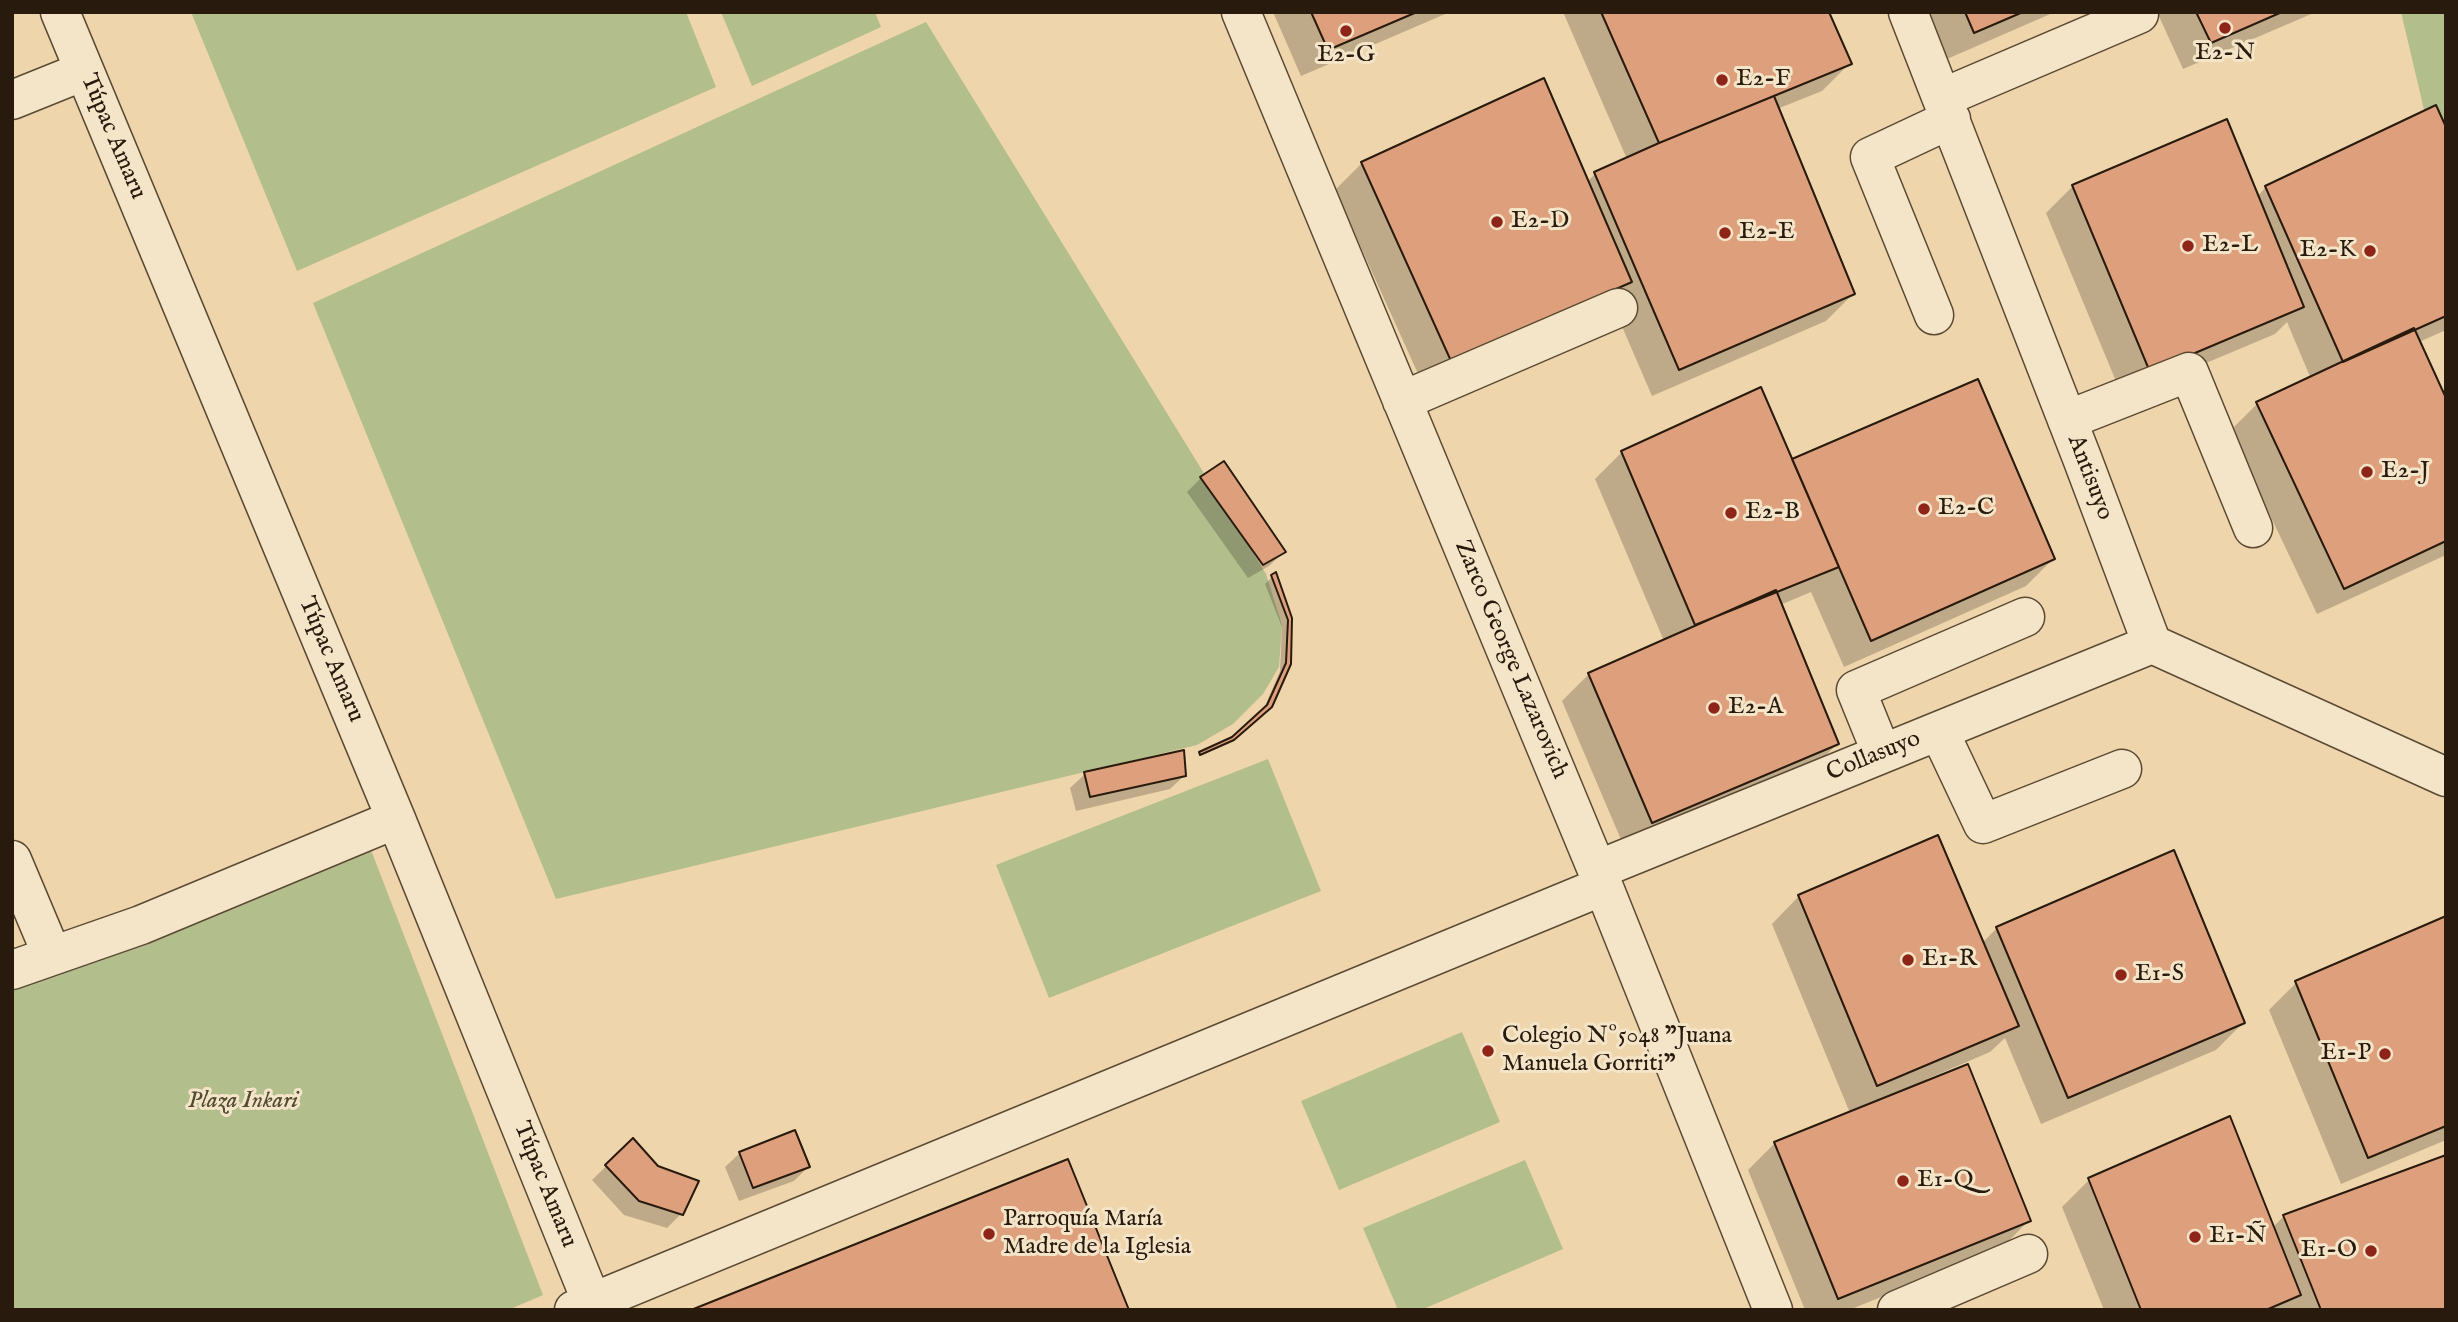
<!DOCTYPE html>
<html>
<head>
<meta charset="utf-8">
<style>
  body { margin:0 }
  #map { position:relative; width:2458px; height:1322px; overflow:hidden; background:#eed5ab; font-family:"IM FELL English",serif }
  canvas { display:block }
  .frame { position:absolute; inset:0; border:14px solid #281a0d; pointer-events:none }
</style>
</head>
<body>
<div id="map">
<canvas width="2458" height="1322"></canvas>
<div class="frame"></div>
</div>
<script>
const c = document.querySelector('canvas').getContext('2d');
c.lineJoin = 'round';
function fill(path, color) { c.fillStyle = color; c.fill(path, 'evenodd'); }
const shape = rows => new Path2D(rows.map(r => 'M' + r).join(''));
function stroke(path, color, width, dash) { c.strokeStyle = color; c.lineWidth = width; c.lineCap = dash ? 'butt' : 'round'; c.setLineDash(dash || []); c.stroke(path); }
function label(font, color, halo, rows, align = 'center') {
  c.font = font + ' "IM FELL English",serif'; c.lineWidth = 6; c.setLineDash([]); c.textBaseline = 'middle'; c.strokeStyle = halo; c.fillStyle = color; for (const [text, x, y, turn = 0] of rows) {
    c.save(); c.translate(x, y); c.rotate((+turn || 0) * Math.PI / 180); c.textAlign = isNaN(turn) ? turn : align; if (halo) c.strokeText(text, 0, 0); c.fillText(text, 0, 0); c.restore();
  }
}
const green = shape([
  [191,12,686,12,716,87,297,271],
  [721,12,875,12,881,27,752,86],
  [2401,12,2446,12,2446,203],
  [926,22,1266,574,1282,625,1279,667,1263,694,1233,724,1197,745,556,899,313,303],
  [1268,759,1321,891,1049,998,996,865],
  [364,832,543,1295,508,1310,12,1310,12,969],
  [1462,1032,1500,1122,1339,1190,1301,1101],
  [1525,1160,1563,1249,1421,1310,1398,1310,1363,1228]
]);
const shadow = shape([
  [1273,12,1450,12,1301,76],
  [1563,12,1827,12,1849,64,1822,91,1777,109,1853,294,1826,321,1652,396,1611,301,1424,387,1335,190,1362,163,1587,182,1595,174,1627,159],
  [1927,12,2055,12,1947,59],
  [2157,12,2316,12,2183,69],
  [2446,132,2446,330,2419,342,2446,402,2446,555,2317,614,2230,431,2257,404,2311,379,2287,322,2275,334,2123,398,2046,213,2073,186,2257,197,2266,187],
  [1622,452,1791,461,2053,559,2026,586,1844,667,1811,592,1780,605,1837,744,1810,771,1625,849,1562,701,1589,674,1664,641,1595,479],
  [1201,478,1284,552,1269,566,1248,578,1187,492],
  [1272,577,1291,618,1290,664,1263,713,1227,744,1262,713,1280,671,1282,627,1265,584],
  [1085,774,1185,775,1170,789,1076,811,1070,788],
  [1799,896,1982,943,1997,928,2243,1023,2216,1050,2041,1124,2005,1038,1990,1052,1927,1079,2029,1220,2002,1248,1849,1310,1805,1310,1748,1170,1775,1143,1850,1113,1772,924],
  [2446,917,2446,1140,2341,1184,2269,1010,2296,983],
  [633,1140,681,1214,667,1228,624,1215,592,1180],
  [740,1153,808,1167,794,1181,739,1201,725,1167],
  [2446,1157,2446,1310,2104,1310,2062,1207,2089,1180,2272,1228,2284,1216]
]);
const building = shape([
  [1311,12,1417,12,1328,50,1311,12],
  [1601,12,1829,12,1852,64,1659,143,1601,12],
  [1965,12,2023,12,1974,33,1965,12],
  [2196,12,2282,12,2211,43,2196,12],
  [1544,78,1632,282,1451,361,1361,162,1544,78],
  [1774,96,1855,294,1679,370,1594,172,1659,143,1774,96],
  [2436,105,2446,127,2446,316,2343,362,2265,186,2436,105],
  [2227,119,2304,307,2150,372,2072,185,2227,119],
  [2414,328,2446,398,2446,541,2344,589,2256,402,2414,328],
  [1978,379,2055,559,1871,641,1792,459,1978,379],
  [1761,387,1839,567,1695,625,1621,451,1761,387],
  [1224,461,1286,552,1263,565,1200,477,1224,461],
  [1276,572,1292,618,1291,664,1272,707,1234,740,1200,755,1199,752,1232,737,1267,705,1286,663,1288,620,1271,575,1276,572],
  [1776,590,1839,744,1652,823,1588,673,1776,590],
  [1184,750,1186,776,1090,797,1084,772,1184,750],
  [1938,835,2019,1026,1877,1086,1798,895,1938,835],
  [2174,850,2245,1023,2068,1098,1996,927,2174,850],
  [2446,916,2446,1126,2368,1158,2295,981,2446,916],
  [1968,1064,2031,1221,1838,1299,1774,1142,1968,1064],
  [2230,1116,2301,1295,2266,1310,2141,1310,2088,1178,2230,1116],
  [795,1130,810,1167,753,1188,739,1152,795,1130],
  [633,1138,658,1166,699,1181,683,1215,639,1201,605,1165,633,1138],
  [2446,1155,2446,1310,2321,1310,2283,1215,2446,1155],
  [1068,1159,1129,1310,691,1310,1068,1159]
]);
const minor = shape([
  [60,12,396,819,595,1310],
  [1241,12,1597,870,1773,1310],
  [1908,12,2082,458,2152,644,2446,777],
  [1942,98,2139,14],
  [12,100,84,71],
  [1934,315,1870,157,1951,119],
  [1402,401,1618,308],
  [2067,420,2189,372,2253,528],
  [1939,731,1983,824,2122,769],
  [1882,754,1856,690,2025,617],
  [12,860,52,955],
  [1597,870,2152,644],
  [12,970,141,925,396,819],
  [574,1310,1603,886],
  [1897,1310,2028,1254]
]);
const markers = [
  [2225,28,7,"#8f2418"],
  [1346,31,7,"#8f2418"],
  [1722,80,7,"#8f2418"],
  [1497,222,7,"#8f2418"],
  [1725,233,7,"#8f2418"],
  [2188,246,7,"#8f2418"],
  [2370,251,7,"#8f2418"],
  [2367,472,7,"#8f2418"],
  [1924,509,7,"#8f2418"],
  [1731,513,7,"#8f2418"],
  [1714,708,7,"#8f2418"],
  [1908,960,7,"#8f2418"],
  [2121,975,7,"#8f2418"],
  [1488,1051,7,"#8f2418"],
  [2385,1054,7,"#8f2418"],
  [1903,1181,7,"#8f2418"],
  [989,1234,7,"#8f2418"],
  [2195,1237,7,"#8f2418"],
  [2371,1251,7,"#8f2418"]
];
const poiNames = [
  ["E2-N",2225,54,"center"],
  ["E2-G",1346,56,"center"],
  ["E2-F",1736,80],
  ["E2-D",1511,222],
  ["E2-E",1739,233],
  ["E2-L",2202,246],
  ["E2-K",2356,251,"right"],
  ["E2-J",2381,472],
  ["E2-C",1938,509],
  ["E2-B",1745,513],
  ["E2-A",1728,708],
  ["E1-R",1922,960],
  ["E1-S",2135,975],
  ["Colegio Nº5048 \"Juana",1502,1037],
  ["Manuela Gorriti\"",1502,1065],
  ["E1-P",2371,1054,"right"],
  ["E1-Q",1917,1181],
  ["Parroquía María",1003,1220],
  ["Madre de la Iglesia",1003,1248],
  ["E1-Ñ",2209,1237],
  ["E1-O",2357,1251,"right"]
];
const streetNames = [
  ["Túpac Amaru",112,137,67],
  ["Antisuyo",2089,478,69],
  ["Túpac Amaru",330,660,67],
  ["Zarco George Lazarovich",1510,660,67],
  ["Collasuyo",1874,757,-22],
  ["Túpac Amaru",544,1185,68]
];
const parkNames = [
  ["Plaza Inkari",243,1102]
];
fill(green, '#b3be8d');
fill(shadow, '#0003');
fill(building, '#dea07c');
stroke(building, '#281a0d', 2);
stroke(minor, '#5a4934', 41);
stroke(minor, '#f4e4c8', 38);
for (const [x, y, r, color] of markers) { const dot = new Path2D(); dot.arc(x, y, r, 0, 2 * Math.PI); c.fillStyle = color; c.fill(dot); stroke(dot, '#f4e4c8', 2.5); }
label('24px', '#281a0d', '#f4e4c8', poiNames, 'left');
label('24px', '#281a0d', '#f4e4c8', streetNames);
label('italic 24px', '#524b33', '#f4e4c8', parkNames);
</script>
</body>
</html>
